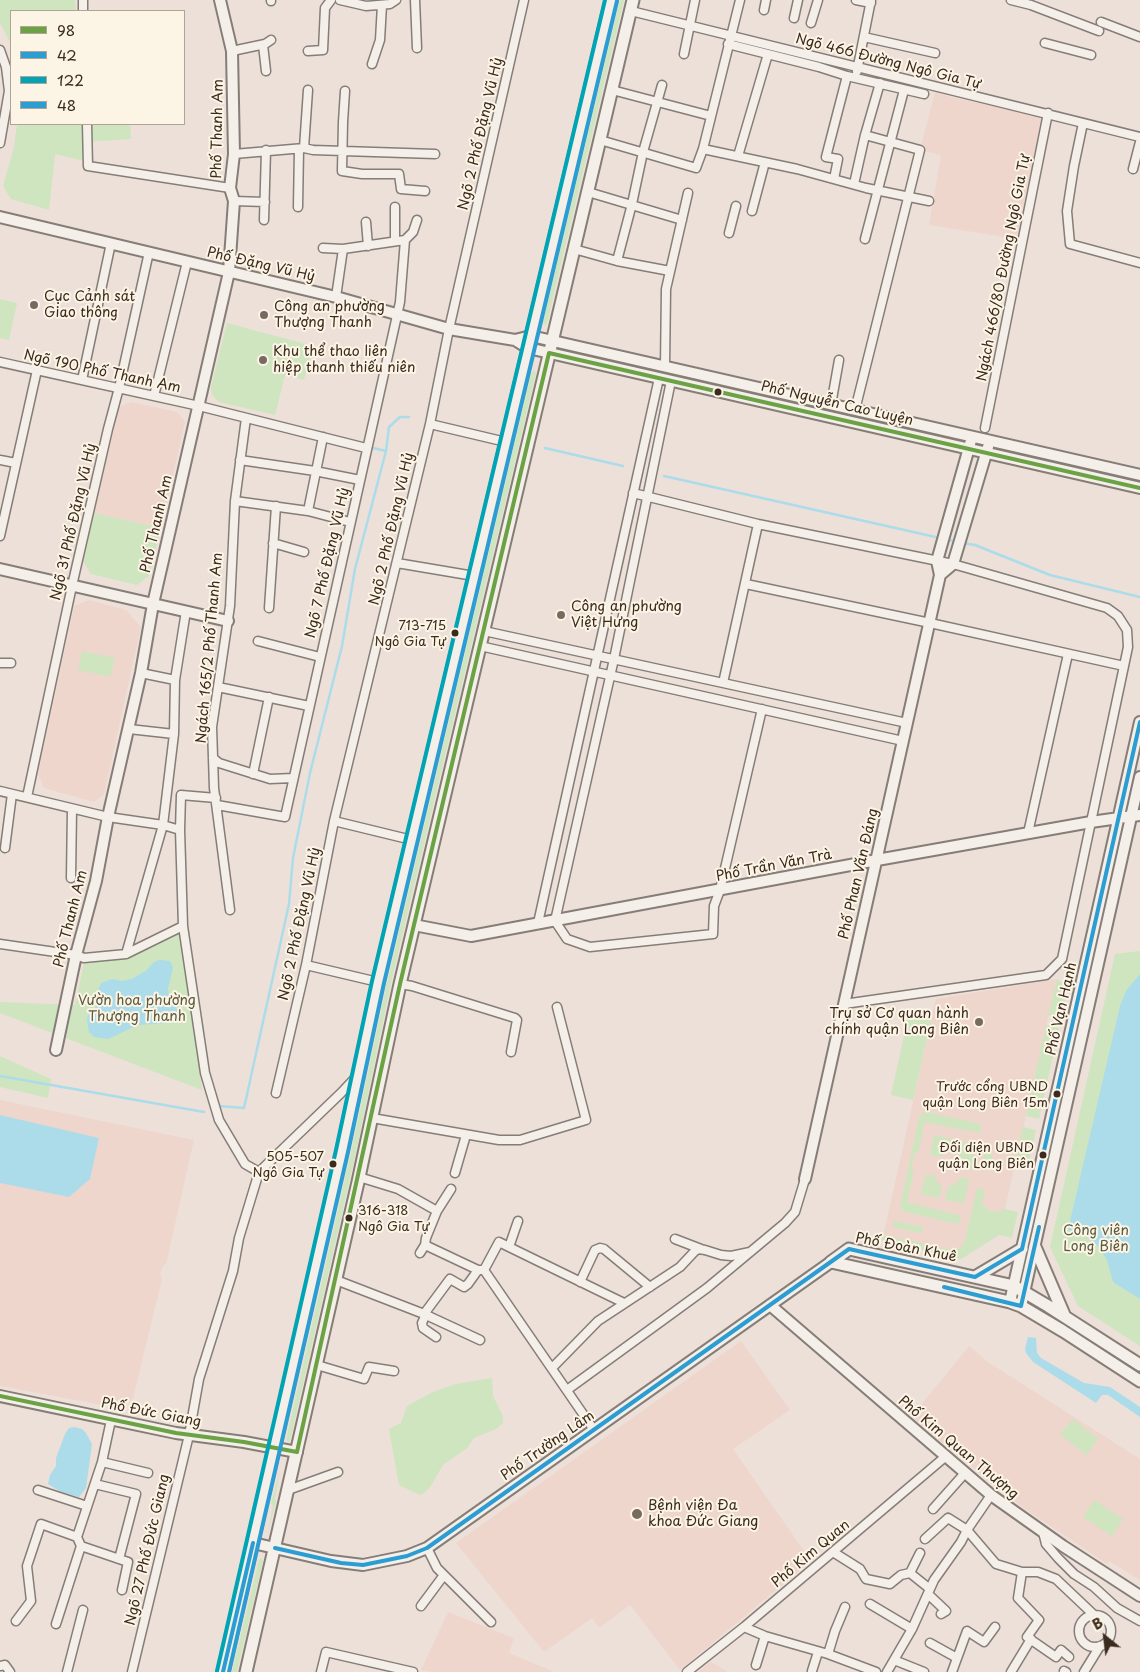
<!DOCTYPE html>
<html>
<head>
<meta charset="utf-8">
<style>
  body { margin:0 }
  #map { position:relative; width:1140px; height:1672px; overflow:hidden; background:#ece0d9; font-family:"Playpen Sans",sans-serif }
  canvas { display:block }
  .legend { position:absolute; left:10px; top:10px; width:175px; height:115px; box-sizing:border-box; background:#fcf5e5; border:1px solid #afa495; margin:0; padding:6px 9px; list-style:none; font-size:15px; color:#3b2a1e }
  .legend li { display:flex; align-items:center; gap:10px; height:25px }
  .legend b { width:25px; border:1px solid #afa495 }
  .north { position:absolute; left:1080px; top:1612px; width:50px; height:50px; -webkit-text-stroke:4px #fcf5e5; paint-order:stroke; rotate:331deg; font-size:14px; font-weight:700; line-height:20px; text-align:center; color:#3b2a1e }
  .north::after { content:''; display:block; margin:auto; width:18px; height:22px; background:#3b2a1e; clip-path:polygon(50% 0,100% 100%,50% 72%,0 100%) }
</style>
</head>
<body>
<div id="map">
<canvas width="1140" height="1672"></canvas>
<ul class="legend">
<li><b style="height:6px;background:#6aa244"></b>98</li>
<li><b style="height:6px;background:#2b9dd2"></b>42</li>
<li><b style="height:6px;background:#00a4b4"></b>122</li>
<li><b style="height:6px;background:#2b9dd2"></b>48</li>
</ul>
<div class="north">B</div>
</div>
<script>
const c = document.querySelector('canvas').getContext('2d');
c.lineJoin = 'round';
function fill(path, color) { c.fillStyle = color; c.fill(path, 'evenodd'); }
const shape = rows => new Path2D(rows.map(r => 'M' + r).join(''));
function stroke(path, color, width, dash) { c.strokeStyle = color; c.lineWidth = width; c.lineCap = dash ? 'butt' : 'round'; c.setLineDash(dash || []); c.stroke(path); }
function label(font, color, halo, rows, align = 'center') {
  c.font = font + ' "Playpen Sans",sans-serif'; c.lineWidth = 4; c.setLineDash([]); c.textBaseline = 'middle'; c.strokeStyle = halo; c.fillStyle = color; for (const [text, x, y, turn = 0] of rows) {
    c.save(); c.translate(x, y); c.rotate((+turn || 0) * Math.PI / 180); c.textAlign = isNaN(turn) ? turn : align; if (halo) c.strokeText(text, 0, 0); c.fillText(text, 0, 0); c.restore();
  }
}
const built = shape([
  [935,92,955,98,1042,115,1017,239,929,225,941,155,920,150],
  [131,402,177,412,185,422,161,528,94,513,119,407],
  [89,600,126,610,141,627,104,794,94,802,44,788,38,774,74,606],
  [1057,979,999,1235,961,1259,882,1241,936,999],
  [0,1100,194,1140,166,1264,163,1266,160,1274,162,1279,133,1398,119,1408,0,1386],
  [741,1341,790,1410,733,1449,811,1561,680,1670,630,1605,599,1628,592,1618,544,1652,456,1543],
  [969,1346,988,1362,1140,1459,1140,1580,1109,1561,1107,1564,1022,1507,911,1417],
  [448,1612,514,1638,509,1653,552,1671,551,1672,432,1672,421,1670],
  [711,1662,728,1672,698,1672]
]);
const green = shape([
  [0,0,75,0,76,11,11,11,11,44,0,23],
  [620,0,624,0,547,323,545,325,543,322],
  [17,124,130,124,131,139,83,142,84,161,55,154,49,210,11,199,3,186,14,147],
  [0,299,17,303,9,340,0,338],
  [227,323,313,346,304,380,285,375,275,415,219,402,212,395,211,387],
  [534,370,536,373,391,983,356,1152,290,1441,288,1442,286,1440,351,1152,387,983,531,374],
  [94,513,161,528,149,576,137,585,91,574,83,561],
  [82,651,115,658,110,677,78,670],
  [181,931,202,1090,0,1013,0,1002,75,1005,84,963,131,956],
  [1140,951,1140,1346,1078,1306,1050,1247,1115,954],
  [1057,979,1068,987,1061,1018,1048,1015],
  [909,1013,932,1017,913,1100,891,1095],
  [1046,1025,1059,1028,1039,1119,1026,1116],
  [0,1056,51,1079,48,1098,0,1087],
  [927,1112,981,1124,980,1133,967,1130,967,1131,925,1122,918,1152,915,1152,911,1170,914,1171,907,1202,961,1216,959,1224,905,1212,900,1207,919,1117,921,1114],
  [1023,1127,1036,1130,1032,1149,1019,1146],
  [934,1135,952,1139,950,1151,939,1157,930,1155],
  [958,1141,976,1146,971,1170,963,1168,962,1158,956,1152],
  [1018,1150,1031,1152,1029,1162,1016,1159],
  [985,1152,993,1153,990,1167,981,1165],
  [926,1174,935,1176,937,1182,942,1186,939,1198,921,1194],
  [961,1177,969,1179,964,1203,945,1200,948,1187,955,1184],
  [977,1188,985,1190,982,1203,989,1211,997,1212,1005,1209,1018,1212,1012,1238,999,1235,961,1259,882,1241,883,1235,952,1250,959,1249,964,1244],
  [894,1221,923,1227,922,1233,893,1227],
  [492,1378,493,1396,503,1416,503,1423,496,1429,474,1438,467,1448,443,1465,430,1487,424,1493,420,1495,399,1485,389,1429,401,1423,407,1406,433,1392,456,1384],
  [1073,1419,1098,1439,1086,1455,1060,1434],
  [280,1470,275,1499,276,1502,267,1535,273,1506,271,1503],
  [1094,1500,1123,1519,1112,1536,1083,1517],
  [261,1558,263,1561,237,1672,232,1672,259,1560]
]);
const water = shape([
  [160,960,170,961,173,967,168,989,169,996,177,1009,178,1014,176,1018,168,1023,138,1025,108,1039,94,1037,89,1032,87,1021,88,1015,96,1007,97,993,101,983,112,979,122,981,132,979,147,970,154,962],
  [1140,974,1140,1299,1113,1282,1107,1260,1099,1247,1084,1235,1068,1230,1120,1006,1126,991],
  [0,1115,99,1138,90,1179,69,1197,0,1183],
  [1028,1337,1036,1338,1037,1353,1041,1358,1084,1383,1110,1387,1140,1407,1140,1417,1108,1395,1102,1395,1096,1403,1033,1362,1026,1353,1025,1349],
  [74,1427,82,1429,86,1433,92,1444,86,1488,79,1497,61,1492,48,1484,50,1475,56,1466,56,1458,65,1434,69,1428]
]);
const stream = shape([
  [373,448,386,451],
  [545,448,623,466],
  [664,476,940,538],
  [945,539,957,542],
  [962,543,975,545,1050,575,1140,597],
  [0,1076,204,1112],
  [219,1106,244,1108,289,904,293,858,310,773,342,646,355,569,386,451,389,427,400,417,409,417]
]);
const street = shape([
  [83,0,83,11],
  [340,0,366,6,390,4,396,0],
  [415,0,417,48],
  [856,0,871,3],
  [1011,0,1031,5,1099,31],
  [271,1,271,0],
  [764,10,766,0],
  [631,11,1140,137],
  [794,18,798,0],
  [1101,22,1140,37],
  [811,23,818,0],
  [864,37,935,53],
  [1045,43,1091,55],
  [728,44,819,67,847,76,924,94],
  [263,45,266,71],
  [0,50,6,67,9,91,0,143],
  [232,51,265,44,271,40],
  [308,51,323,50,325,8,331,0],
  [684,54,695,0],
  [372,64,380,40,382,5],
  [857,71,871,0],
  [612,90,711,116],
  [345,91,343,122,342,171,362,174,399,174,401,189,425,191],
  [1083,123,1074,166,1067,211,1070,244,1140,263],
  [87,124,88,166,230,188],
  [600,140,696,168,703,149,740,0],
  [304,148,308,90],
  [703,149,797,169,866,188,929,201],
  [234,154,304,148,313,150,435,154],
  [738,156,768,54],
  [1133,169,1140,142],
  [834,179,838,159,826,157,847,76],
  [854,184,865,135,880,83],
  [588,192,682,220],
  [234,201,265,202],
  [298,207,299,149],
  [752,211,765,162],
  [264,220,266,150],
  [366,222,368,246],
  [729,233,736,206],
  [865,239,904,90],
  [395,241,395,207],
  [323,248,343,249,405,240,413,232,417,220],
  [574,249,617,261,670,271],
  [617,261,632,204,643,152,662,85],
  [336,297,343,249],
  [0,362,199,406,366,448],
  [665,367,666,289,688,193],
  [82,380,111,243],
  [671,381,614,659,555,921,567,939,590,947,713,934,714,906,720,890,762,709],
  [154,396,187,262],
  [831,405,839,360],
  [855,410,920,150,865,135],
  [430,424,506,442],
  [985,428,1048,113],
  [0,460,16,463],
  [240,460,315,471,360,480],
  [633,493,758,524,953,564,1107,608,1118,616,1127,630,1128,647,1124,666],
  [235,501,308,511,350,522],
  [308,511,323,437],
  [0,536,37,370],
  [273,543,304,552],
  [397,563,474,576],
  [746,584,930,623,1124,666,1062,959,1046,975,844,1004],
  [269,608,276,506],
  [484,631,907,723],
  [258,641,320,657],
  [480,646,903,741],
  [0,663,11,663],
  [141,673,175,680],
  [723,683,758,524],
  [218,687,309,706],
  [129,729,174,734],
  [213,758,219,763,270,779,293,778],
  [253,774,269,697],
  [0,791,108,817,163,825,180,830],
  [27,797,72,586,108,429,119,388,149,252],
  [216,798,181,795,180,830,183,926,205,1073,219,1120,245,1164,259,1172,341,1093,357,1076],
  [217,805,285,817,400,302,405,240],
  [334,821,412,840],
  [1028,833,1068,654],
  [5,848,12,794],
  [71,878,72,809],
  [230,910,214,788,212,727,230,606,235,501,246,418],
  [538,923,659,378],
  [0,944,76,955,84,958,126,954,183,926],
  [126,954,163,825,174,734,175,680,186,611],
  [306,965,378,982],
  [400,984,412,986,515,1018,517,1020,511,1052],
  [276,1093,306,965,334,821,430,424,449,329,524,0],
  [372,1118,499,1140,520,1140,586,1120,557,1007],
  [455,1173,466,1135],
  [359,1177,398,1189,437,1211],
  [675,1239,701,1249],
  [425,1245,478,1270],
  [509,1247,624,1303],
  [420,1253,425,1245,426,1238,437,1211,451,1189],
  [484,1270,594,1430],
  [484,1270,499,1242,509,1247,518,1221],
  [336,1280,424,1314,450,1279,464,1287,468,1284,478,1270,484,1270],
  [580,1282,595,1250,600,1248,604,1249,650,1287],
  [424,1314,480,1340],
  [426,1314,422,1323,423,1328,436,1337],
  [317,1365,364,1379,369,1367,394,1371],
  [552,1368,598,1321,680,1267,695,1251,699,1249,705,1250,721,1255,731,1256,750,1252],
  [567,1390,707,1288,785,1223,795,1212,805,1179],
  [102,1462,148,1473],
  [95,1484,136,1494,119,1559],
  [38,1490,87,1506],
  [288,1490,338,1472],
  [933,1509,965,1473],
  [1043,1532,1046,1544,1058,1558,1074,1574,1094,1587,1117,1608,1140,1621],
  [77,1537,81,1546,128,1562,122,1590],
  [925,1539,948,1518,967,1530,996,1564,1022,1572,1038,1572,1056,1579,1094,1615],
  [427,1548,437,1568,491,1622],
  [833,1552,860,1569,866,1579,890,1584,901,1575,910,1573,930,1589],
  [1022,1572,1018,1598,1039,1620,1027,1637,1056,1657,1061,1650,1069,1657],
  [910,1573,920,1553],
  [928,1594,946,1611,941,1614],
  [870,1604,912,1629],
  [421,1606,444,1575],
  '1079 1631a16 16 0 1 1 32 0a16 16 0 1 1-32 0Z',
  [16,1621,31,1601,27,1566,41,1524,77,1537,102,1462,111,1420],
  [56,1624,81,1546],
  [744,1627,765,1636,828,1654,876,1672],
  [930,1643,957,1658],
  [828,1654,835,1631,845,1607],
  [894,1660,924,1672],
  [756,1665,765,1636],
  [0,1666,5,1665,10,1672],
  [812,1671,818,1652],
  [1064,1671,1066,1672],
  [67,1672,83,1610],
  [132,1672,189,1435,199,1379,233,1271,239,1238,259,1172],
  [321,1672,326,1652,413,1672],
  [687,1672,744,1627,945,1457],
  [887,1672,912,1629,934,1580,961,1542,967,1530,991,1495],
  [952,1672,967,1631,984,1642,995,1627],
  [1011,1672,1031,1639],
  [1084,1672,1100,1646]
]);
const secondary = shape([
  [0,217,336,297,449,329,515,340,528,348,1140,488],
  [515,340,531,336,1140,475],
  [0,569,228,621],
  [940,575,953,564,988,447],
  [414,925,471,936,877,860,1091,822,1140,815],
  [56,1050,76,955,96,881,108,817,141,673,153,604,229,272,234,201,230,188,234,154,232,51,220,0],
  [805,1179,940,575,937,561,972,437],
  [1010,1302,1140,722],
  [770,1305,991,1495,1063,1546,1140,1596],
  [1021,1306,1140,777],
  [0,1396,176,1433,244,1442,297,1452],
  [253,1543,331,1561,363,1565,407,1556,427,1548,831,1262]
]);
const primary = shape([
  [1035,1247,1065,1317],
  [831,1262,849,1249,1014,1286,1048,1306,1140,1365],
  [831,1262,1010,1302,1021,1306,1063,1331,1140,1381],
  [975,1277,1022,1249],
  [223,1672,342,1151,378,982,611,0],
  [246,1672,358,1182,400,984,633,0]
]);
const bus1 = shape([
  [0,1396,176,1433,244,1442,297,1452,400,984,549,353,1140,488]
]);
const bus2 = shape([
  [229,1672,348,1152,384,983,617,1]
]);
const bus3 = shape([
  [217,1671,336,1150,372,981,605,0]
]);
const bus4 = shape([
  [944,1287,1021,1306,1039,1227],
  [275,1548,341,1563,363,1565,407,1556,427,1548,849,1249,975,1277,1022,1249,1140,722],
  [223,1672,253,1543]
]);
const markers = [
  [34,305,5,"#796a5f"],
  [264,315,5,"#796a5f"],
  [263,360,5,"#796a5f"],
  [718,392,4.5,"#3b2a1e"],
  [561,615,5,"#796a5f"],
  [455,633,4.5,"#3b2a1e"],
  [979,1022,5,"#796a5f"],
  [1057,1094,4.5,"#3b2a1e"],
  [1043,1155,4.5,"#3b2a1e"],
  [333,1164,4.5,"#3b2a1e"],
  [349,1218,4.5,"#3b2a1e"],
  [637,1514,6,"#796a5f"]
];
const busNames = [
  ["713-715",446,626],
  ["Ngô Gia Tự",446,642],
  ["Trước cổng UBND",1048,1087],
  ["quận Long Biên 15m",1048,1103],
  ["Đối diện UBND",1034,1148],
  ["quận Long Biên",1034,1164],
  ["505-507",324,1157],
  ["Ngô Gia Tự",324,1173],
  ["316-318",358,1211,"left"],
  ["Ngô Gia Tự",358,1227,"left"]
];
const streetNames = [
  ["Ngõ 466 Đường Ngô Gia Tự",888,62,14],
  ["Phố Thanh Am",218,129,-89],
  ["Ngõ 2 Phố Đặng Vũ Hỷ",481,134,-77],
  ["Phố Đặng Vũ Hỷ",261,265,13],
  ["Ngách 466/80 Đường Ngô Gia Tự",1004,268,-79],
  ["Ngõ 190 Phố Thanh Am",102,372,12],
  ["Phố Nguyễn Cao Luyện",837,404,13],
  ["Ngõ 31 Phố Đặng Vũ Hỷ",74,522,-77],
  ["Phố Thanh Am",157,524,-77],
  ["Ngõ 2 Phố Đặng Vũ Hỷ",392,529,-77],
  ["Ngõ 7 Phố Đặng Vũ Hỷ",328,563,-77],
  ["Ngách 165/2 Phố Thanh Am",210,648,-85],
  ["Phố Trần Văn Trà",774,866,-11],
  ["Phố Phan Văn Đáng",859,874,-77],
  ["Phố Thanh Am",71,919,-76],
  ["Ngõ 2 Phố Đặng Vũ Hỷ",300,924,-78],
  ["Phố Vạn Hạnh",1062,1009,-77],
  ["Phố Đoàn Khuê",906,1248,11],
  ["Phố Đức Giang",151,1413,11],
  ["Phố Trường Lâm",548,1446,-35],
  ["Phố Kim Quan Thượng",958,1448,40],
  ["Ngõ 27 Phố Đức Giang",148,1550,-77],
  ["Phố Kim Quan",811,1554,-40]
];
const poiNames = [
  ["Cục Cảnh sát",44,297],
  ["Giao thông",44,313],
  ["Công an phường",274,307],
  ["Thượng Thanh",274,323],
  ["Khu thể thao liên",273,352],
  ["hiệp thanh thiếu niên",273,368],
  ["Công an phường",571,607],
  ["Việt Hưng",571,623],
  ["Trụ sở Cơ quan hành",969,1014,"right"],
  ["chính quận Long Biên",969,1030,"right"],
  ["Bệnh viện Đa",648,1506],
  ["khoa Đức Giang",648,1522]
];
const parkNames = [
  ["Vườn hoa phường",137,1001],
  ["Thượng Thanh",137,1017],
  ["Công viên",1096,1231],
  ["Long Biên",1096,1247]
];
fill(built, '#eed6cd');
fill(green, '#cee5bf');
fill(water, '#acdce9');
stroke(stream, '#acdce9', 2.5);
stroke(street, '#867d77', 11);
stroke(secondary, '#867d77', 14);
stroke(primary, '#867d77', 15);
stroke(street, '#f4efe9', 8);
stroke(secondary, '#f4efe9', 10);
stroke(primary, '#f4efe9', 11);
stroke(bus1, '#6aa244', 4);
stroke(bus2, '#2b9dd2', 4);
stroke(bus3, '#00a4b4', 4);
stroke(bus4, '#2b9dd2', 4);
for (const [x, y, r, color] of markers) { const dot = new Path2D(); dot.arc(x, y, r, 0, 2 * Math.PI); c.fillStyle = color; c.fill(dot); stroke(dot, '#fcf5e5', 2); }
label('13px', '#3b2a1e', '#fcf5e5', busNames, 'right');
label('14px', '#3b2a1e', '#fcf5e5', streetNames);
label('14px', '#3b2a1e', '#fcf5e5', poiNames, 'left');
label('14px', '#5a5a41', '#fcf5e5', parkNames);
</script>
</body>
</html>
